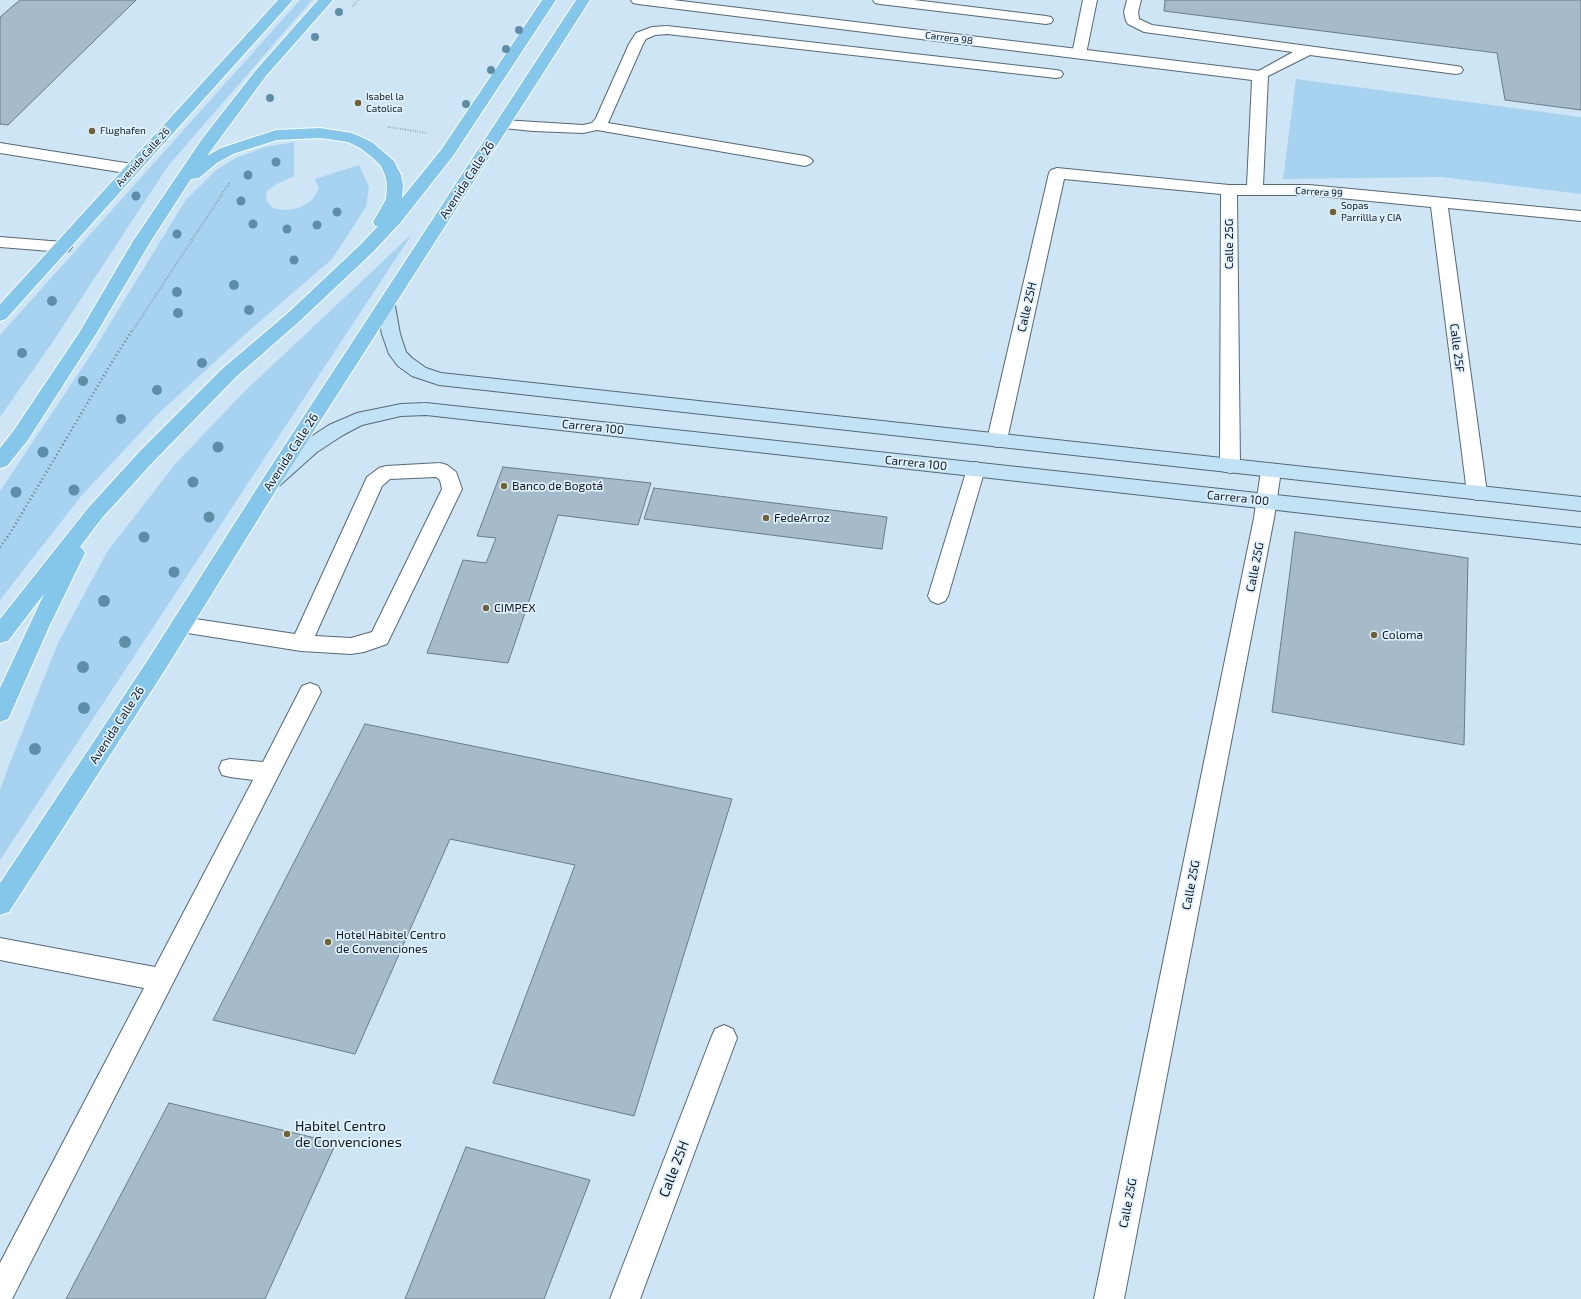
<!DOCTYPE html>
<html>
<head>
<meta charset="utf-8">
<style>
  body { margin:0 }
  canvas { display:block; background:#cee5f5 }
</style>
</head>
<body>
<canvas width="1581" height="1299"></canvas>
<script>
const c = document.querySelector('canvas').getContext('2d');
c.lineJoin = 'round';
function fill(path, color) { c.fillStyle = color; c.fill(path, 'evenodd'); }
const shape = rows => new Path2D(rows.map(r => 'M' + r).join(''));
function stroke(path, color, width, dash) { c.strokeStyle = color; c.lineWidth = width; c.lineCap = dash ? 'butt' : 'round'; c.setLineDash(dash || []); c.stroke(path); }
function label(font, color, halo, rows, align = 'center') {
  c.font = font + ' "Exo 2",sans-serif'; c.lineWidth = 3.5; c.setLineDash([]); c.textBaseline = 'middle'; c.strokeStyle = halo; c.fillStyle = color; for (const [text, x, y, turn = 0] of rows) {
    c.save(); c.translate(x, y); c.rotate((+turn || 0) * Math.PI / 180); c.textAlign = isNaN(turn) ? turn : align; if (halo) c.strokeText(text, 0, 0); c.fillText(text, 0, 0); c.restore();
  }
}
const green = shape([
  [300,0,312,0,168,166,52,343,0,417,0,335],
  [1296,79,1581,117,1581,194,1441,177,1283,179],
  [294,142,294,176,277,184,267,191,266,200,273,208,284,210,299,208,312,200,319,189,315,179,359,165,369,187,366,207,332,259,243,336,158,414,82,495,0,600,0,491,92,353,185,201,216,170,236,158,265,147],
  [412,234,0,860,0,790,9,765,58,643,107,552,176,463,245,391]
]);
const building = shape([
  [20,0,136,0,8,125,0,124,0,17,20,0],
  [1165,0,1581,0,1581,110,1505,100,1497,53,1164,11,1165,0],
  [503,467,651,483,638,525,558,515,508,663,427,653,463,560,486,563,496,538,477,536,503,467],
  [654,488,887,517,882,549,644,519,654,488],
  [1295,532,1468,558,1464,745,1272,712,1295,532],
  [365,724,732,799,634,1116,493,1083,575,865,450,839,355,1054,213,1020,365,724],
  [169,1103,336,1143,265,1299,66,1299,169,1103],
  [466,1147,590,1180,544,1299,405,1299,466,1147]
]);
const pathFar1 = shape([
  [353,6,358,0],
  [388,127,427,133],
  [133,330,230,182]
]);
const path = shape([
  [0,547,9,535,112,362,133,329]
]);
const service = shape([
  [873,0,914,0,1046,16,1051,17,1053,20,1051,23,1046,24,880,4,875,3,873,0],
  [1083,0,1097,0,1086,54,1084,57,1079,58,1074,57,1072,54,1083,0],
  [1127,0,1141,0,1138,12,1139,19,1152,25,1456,66,1461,67,1463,70,1461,73,1456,74,1310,55,1260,80,1255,79,1253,76,1255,73,1293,52,1144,32,1128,24,1126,21,1124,12,1127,0],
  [667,26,1056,70,1061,71,1063,74,1061,77,1056,78,667,34,655,35,646,39,643,44,608,123,805,156,810,158,813,161,810,164,805,166,597,130,583,133,533,131,503,128,498,127,496,124,498,121,503,120,583,125,592,123,596,118,629,44,636,33,652,27,667,26],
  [0,143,132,164,137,166,140,169,137,172,132,174,0,153,0,143],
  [976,462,983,464,985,469,948,596,945,601,938,604,931,601,928,596,967,469,969,464,976,462],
  [440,463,447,465,456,472,462,489,387,644,364,652,351,654,301,651,175,631,172,625,175,619,182,617,295,634,367,477,379,468,386,466,440,463],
  [436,477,440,480,442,489,372,632,351,638,315,636,382,486,390,479,436,477],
  [310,683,318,686,321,692,12,1299,0,1299,0,1263,144,988,0,960,0,938,155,967,253,780,230,777,222,775,219,768,222,761,230,759,263,762,302,686,310,683]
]);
const minor = shape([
  [631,0,673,0,1260,71,1265,73,1268,76,1263,185,1309,185,1581,211,1581,221,1448,208,1487,493,1484,498,1477,500,1470,498,1467,493,1431,207,1309,195,1237,195,1240,466,1237,471,1230,473,1223,471,1220,466,1221,194,1064,179,1007,440,1004,445,997,447,990,445,987,440,1049,173,1051,170,1057,168,1229,185,1247,185,1252,80,638,4,633,3,631,0],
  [0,237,63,242,69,243,72,247,69,251,63,252,0,247,0,237],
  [1271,464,1278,466,1281,471,1274,518,1124,1299,1094,1299,1254,518,1261,471,1264,466,1271,464],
  [724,1025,733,1029,737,1038,640,1299,610,1299,711,1038,715,1029,724,1025]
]);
const secondary = shape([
  [386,300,392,302,395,306,400,334,406,352,412,358,426,368,441,373,1581,497,1581,511,439,385,412,376,398,366,389,354,382,334,377,306,380,302,386,300],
  [426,403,1581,528,1581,544,426,415,401,416,362,425,343,435,317,452,279,486,272,488,265,486,262,481,265,476,303,442,329,425,357,413,401,404,426,403]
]);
const primary = shape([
  [278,0,293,0,6,319,0,321,0,304,278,0],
  [318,0,333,0,266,76,207,156,221,148,276,130,320,128,352,133,372,142,394,161,401,175,403,185,402,198,441,150,542,0,556,0,453,156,401,222,373,252,301,320,236,377,154,461,102,518,80,547,82,548,85,553,49,627,11,713,8,719,0,722,0,688,44,594,8,641,0,643,0,619,88,508,140,451,222,369,289,312,361,244,378,226,375,226,373,222,386,199,387,185,385,175,381,166,373,158,360,148,348,142,320,138,277,140,233,154,217,163,199,178,191,179,151,241,96,334,28,440,7,466,0,468,0,448,14,430,79,333,133,241,202,139,256,70,318,0],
  [576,0,590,0,278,487,165,670,9,912,0,915,0,883,149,658,264,477,576,0]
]);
const trees = [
  [339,12,4],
  [519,30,4],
  [315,37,4],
  [506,49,4],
  [491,70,4],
  [270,98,4],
  [466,104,4],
  [276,162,4.5],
  [248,175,4.5],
  [136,196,4.5],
  [241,201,4.5],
  [337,212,4.5],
  [253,224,4.5],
  [317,225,4.5],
  [287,229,4.5],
  [177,234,4.5],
  [294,260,4.5],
  [234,285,5],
  [177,292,5],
  [52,301,5],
  [249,310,5],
  [178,313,5],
  [22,353,5],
  [202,363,5],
  [83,381,5],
  [157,390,5],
  [121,419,5],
  [218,447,5.5],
  [43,452,5.5],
  [193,482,5.5],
  [74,490,5.5],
  [16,492,5.5],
  [209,517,5.5],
  [144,537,5.5],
  [174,572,5.5],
  [104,601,6],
  [125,642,6],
  [83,667,6],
  [84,708,6],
  [35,749,6]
];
const markers = [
  [358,103,4,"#73602f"],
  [92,131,4,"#73602f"],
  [1333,212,4,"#73602f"],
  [504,486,4,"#73602f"],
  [766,518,4,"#73602f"],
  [486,608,4,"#73602f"],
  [1374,635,4,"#73602f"],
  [328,942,4,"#73602f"],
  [287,1134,4,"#73602f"]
];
const farStreetnames = [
  ["Carrera 98",949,38,7],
  ["Avenida Calle 26",143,157,-48],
  ["Carrera 99",1319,192,4]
];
const farPoinames = [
  ["Isabel la",366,97],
  ["Catolica",366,109],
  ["Flughafen",100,131],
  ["Sopas",1341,206],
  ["Parrillla y CIA",1341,218]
];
const streetNames = [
  ["Avenida Calle 26",467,180,-57],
  ["Calle 25G",1229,244,-90],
  ["Calle 25H",1027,307,-77],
  ["Calle 25F",1457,348,83],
  ["Carrera 100",593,427,6],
  ["Avenida Calle 26",291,452,-57],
  ["Carrera 100",916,463,6],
  ["Carrera 100",1238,498,6],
  ["Calle 25G",1255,567,-79],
  ["Avenida Calle 26",117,725,-57],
  ["Calle 25G",1191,885,-79],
  ["Calle 25G",1128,1203,-79]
];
const poiNames = [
  ["Banco de Bogotá",512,486],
  ["FedeArroz",774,518],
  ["CIMPEX",494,608],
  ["Coloma",1382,635],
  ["Hotel Habitel Centro",336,935],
  ["de Convenciones",336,949]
];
const nearPoinames = [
  ["Habitel Centro",295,1126],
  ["de Convenciones",295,1142]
];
const nearStreetnames = [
  ["Calle 25H",674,1169,-69]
];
fill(green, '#a7d3f1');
fill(building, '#a5bbca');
stroke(building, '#687c8a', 1);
stroke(service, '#556976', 2);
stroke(minor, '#556976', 2);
stroke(secondary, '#556976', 2);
stroke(primary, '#fff', 2);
stroke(pathFar1, '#687680', 2, [0.5, 2]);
stroke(path, '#687680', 2.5, [1, 3]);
fill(service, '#fff');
fill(minor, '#fff');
fill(secondary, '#c2e3f5');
fill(primary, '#84c7eb');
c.fillStyle = '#5e8ea7';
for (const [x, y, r] of trees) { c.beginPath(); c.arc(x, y, r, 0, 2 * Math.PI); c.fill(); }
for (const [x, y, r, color] of markers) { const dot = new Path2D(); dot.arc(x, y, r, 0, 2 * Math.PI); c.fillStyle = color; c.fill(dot); stroke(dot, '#dff1fe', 1.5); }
label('10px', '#121a1f', '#dff1fe', farStreetnames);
label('10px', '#121a1f', '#dff1fe', farPoinames, 'left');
label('12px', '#121a1f', '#dff1fe', streetNames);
label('12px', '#121a1f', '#dff1fe', poiNames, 'left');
label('14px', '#121a1f', '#dff1fe', nearPoinames, 'left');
label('14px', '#121a1f', '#dff1fe', nearStreetnames);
</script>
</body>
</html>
